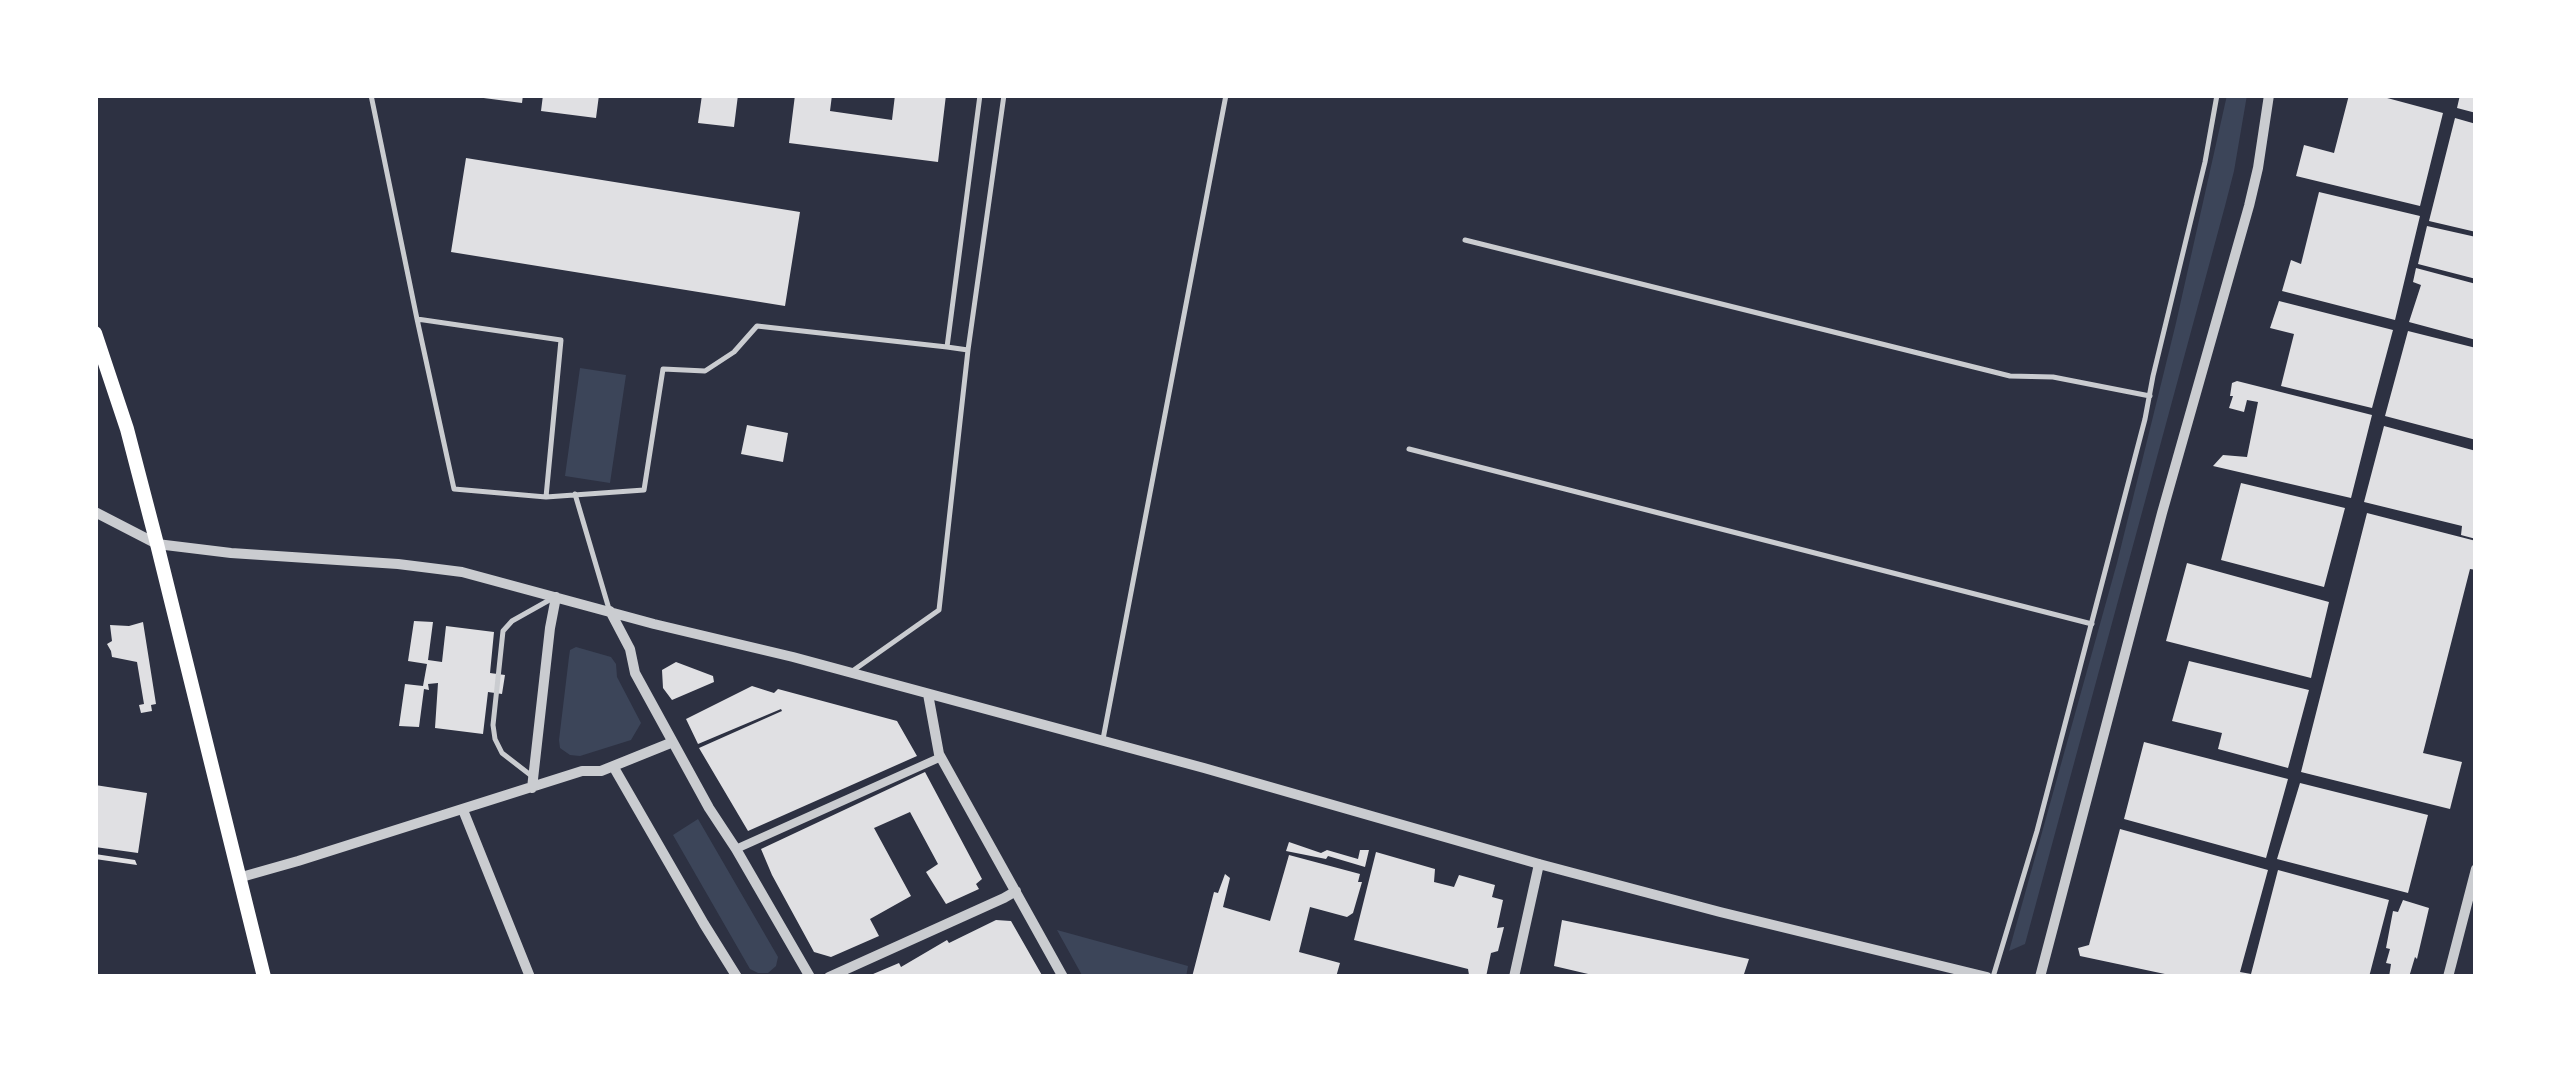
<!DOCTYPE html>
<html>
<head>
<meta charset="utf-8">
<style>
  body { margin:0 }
  #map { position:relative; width:2571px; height:1072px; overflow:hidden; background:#2d3142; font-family:Merriweather,serif }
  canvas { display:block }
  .frame { position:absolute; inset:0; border:98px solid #fff; pointer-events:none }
</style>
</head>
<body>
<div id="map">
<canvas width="2571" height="1072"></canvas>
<div class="frame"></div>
</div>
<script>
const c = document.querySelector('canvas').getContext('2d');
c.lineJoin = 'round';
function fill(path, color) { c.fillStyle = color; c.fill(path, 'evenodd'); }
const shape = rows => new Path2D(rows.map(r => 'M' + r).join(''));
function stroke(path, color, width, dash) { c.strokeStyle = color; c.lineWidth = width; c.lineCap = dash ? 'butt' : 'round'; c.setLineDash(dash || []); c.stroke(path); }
const green = shape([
  [2227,95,2247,95,2234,171,2225,206,2025,944,2009,951,2117,563,2176,323],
  [580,368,626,375,610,483,565,476],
  [576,647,611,657,616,664,617,677,641,723,631,740,580,756,570,755,560,748,559,740,569,657,570,650],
  [698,819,778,957,776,966,768,973,758,973,750,969,673,835],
  [1057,930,1188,966,1186,977,1083,977]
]);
const building = shape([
  [476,95,523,95,522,103,476,97],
  [543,95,599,95,596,118,541,111],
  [702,95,738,95,734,127,698,123],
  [795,95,832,95,830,111,892,120,895,95,946,95,938,162,789,143],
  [2349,95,2376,95,2443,113,2420,206,2296,176,2304,145,2334,153],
  [2460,95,2476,95,2476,113,2457,108],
  [2455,118,2476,124,2476,232,2429,221],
  [466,158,800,212,785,306,451,252],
  [2319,192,2420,216,2395,320,2282,291,2291,260,2301,264],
  [2427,226,2476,237,2476,279,2418,264],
  [2416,268,2476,284,2476,340,2409,322,2421,285,2413,282],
  [2279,301,2393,330,2372,408,2281,386,2294,334,2270,328],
  [2408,331,2476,348,2476,440,2385,416],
  [2237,381,2372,415,2351,498,2213,466,2223,455,2247,457,2258,402,2247,400,2244,412,2229,408,2233,396,2230,396,2232,383],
  [747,425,788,433,783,462,741,454],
  [2384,426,2476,451,2476,477,2473,486,2476,487,2476,539,2461,535,2462,526,2364,502],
  [2241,483,2345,508,2324,587,2221,560],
  [2367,513,2476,541,2476,570,2470,569,2423,753,2462,762,2450,809,2301,772],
  [2187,563,2329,602,2311,678,2166,641],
  [414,621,433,622,428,660,442,662,446,626,494,632,490,673,505,675,502,694,488,692,483,734,435,728,438,683,428,684,429,690,424,689,419,727,399,726,405,684,423,686,427,664,408,661],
  [143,622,156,704,151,705,152,711,141,713,139,705,144,704,137,662,112,657,111,651,107,644,112,641,110,625,129,626],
  [2189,661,2309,690,2288,768,2218,749,2222,733,2172,721],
  [676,662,713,676,714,682,672,700,663,688,662,670],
  [752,686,774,693,778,689,897,721,917,756,748,831,699,748,782,711,781,709,698,744,686,719],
  [2144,742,2288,779,2266,858,2124,819],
  [925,772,982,879,976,884,979,889,946,904,926,872,938,864,910,812,874,828,911,896,870,919,879,936,831,957,814,952,772,875,761,849],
  [2300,783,2428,815,2408,893,2277,859],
  [95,785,147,793,138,853,95,847],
  [2120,829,2268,870,2240,972,2251,974,2278,870,2389,900,2369,977,2179,977,2080,956,2078,948,2089,945],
  [1289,842,1321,853,1327,850,1358,859,1360,850,1369,850,1365,867,1328,856,1326,859,1286,851],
  [1376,852,1435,869,1434,882,1454,887,1459,875,1495,885,1492,897,1503,900,1497,928,1504,927,1498,951,1491,953,1486,977,1476,977,1469,975,1468,969,1354,940],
  [95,854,135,860,137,865,95,859],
  [1289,855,1360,874,1358,882,1362,882,1353,913,1347,917,1310,907,1299,952,1340,963,1336,977,1192,977,1214,892,1218,893,1225,874,1230,878,1223,907,1270,921],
  [2403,900,2429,908,2417,959,2415,957,2409,977,2389,977,2391,964,2386,963,2390,949,2386,948,2393,911,2398,912],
  [996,920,1011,921,1043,977,866,977,899,963,901,967,947,940,949,943],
  [1562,920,1749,959,1743,977,1601,977,1554,966]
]);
const service = shape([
  [371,95,417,319,561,340,546,497,644,490,663,369,705,371,734,352,757,326,947,347,980,95],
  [1465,240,2010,376,2053,377,2150,396],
  [417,319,454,489,546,497],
  [947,347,968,350],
  [1409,449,2092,624],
  [575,494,609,609],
  [851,672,939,610,968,350,1004,95],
  [1103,739,1226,95],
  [533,777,502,753,495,739,493,725,503,631,512,621,553,598],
  [1993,977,2037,831,2145,419,2153,376,2205,162,2217,95]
]);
const pedestrian = shape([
  [736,849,941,757]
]);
const minor = shape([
  [95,512,157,544,231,553,398,564,462,572,654,624,793,657,1204,768,1539,864,1720,912,1987,977],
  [610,611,630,649,635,673,709,808,736,849,810,977],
  [928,694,939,754,1063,977],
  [613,766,704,924,737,977],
  [532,788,550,628,556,597],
  [463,810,530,977],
  [238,878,298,861,582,771,601,771,673,742],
  [829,977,1004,898,1016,891],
  [1514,977,1539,864],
  [2040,977,2162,513,2249,206,2258,168,2269,95],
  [2448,977,2476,869]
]);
const secondary = shape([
  [95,333,127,429,157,544,264,977]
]);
fill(green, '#3c4559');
fill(building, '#e0e0e3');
stroke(service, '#caccd0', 5);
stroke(pedestrian, '#caccd0', 8);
stroke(minor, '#caccd0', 10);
stroke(secondary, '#fff', 14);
</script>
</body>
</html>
